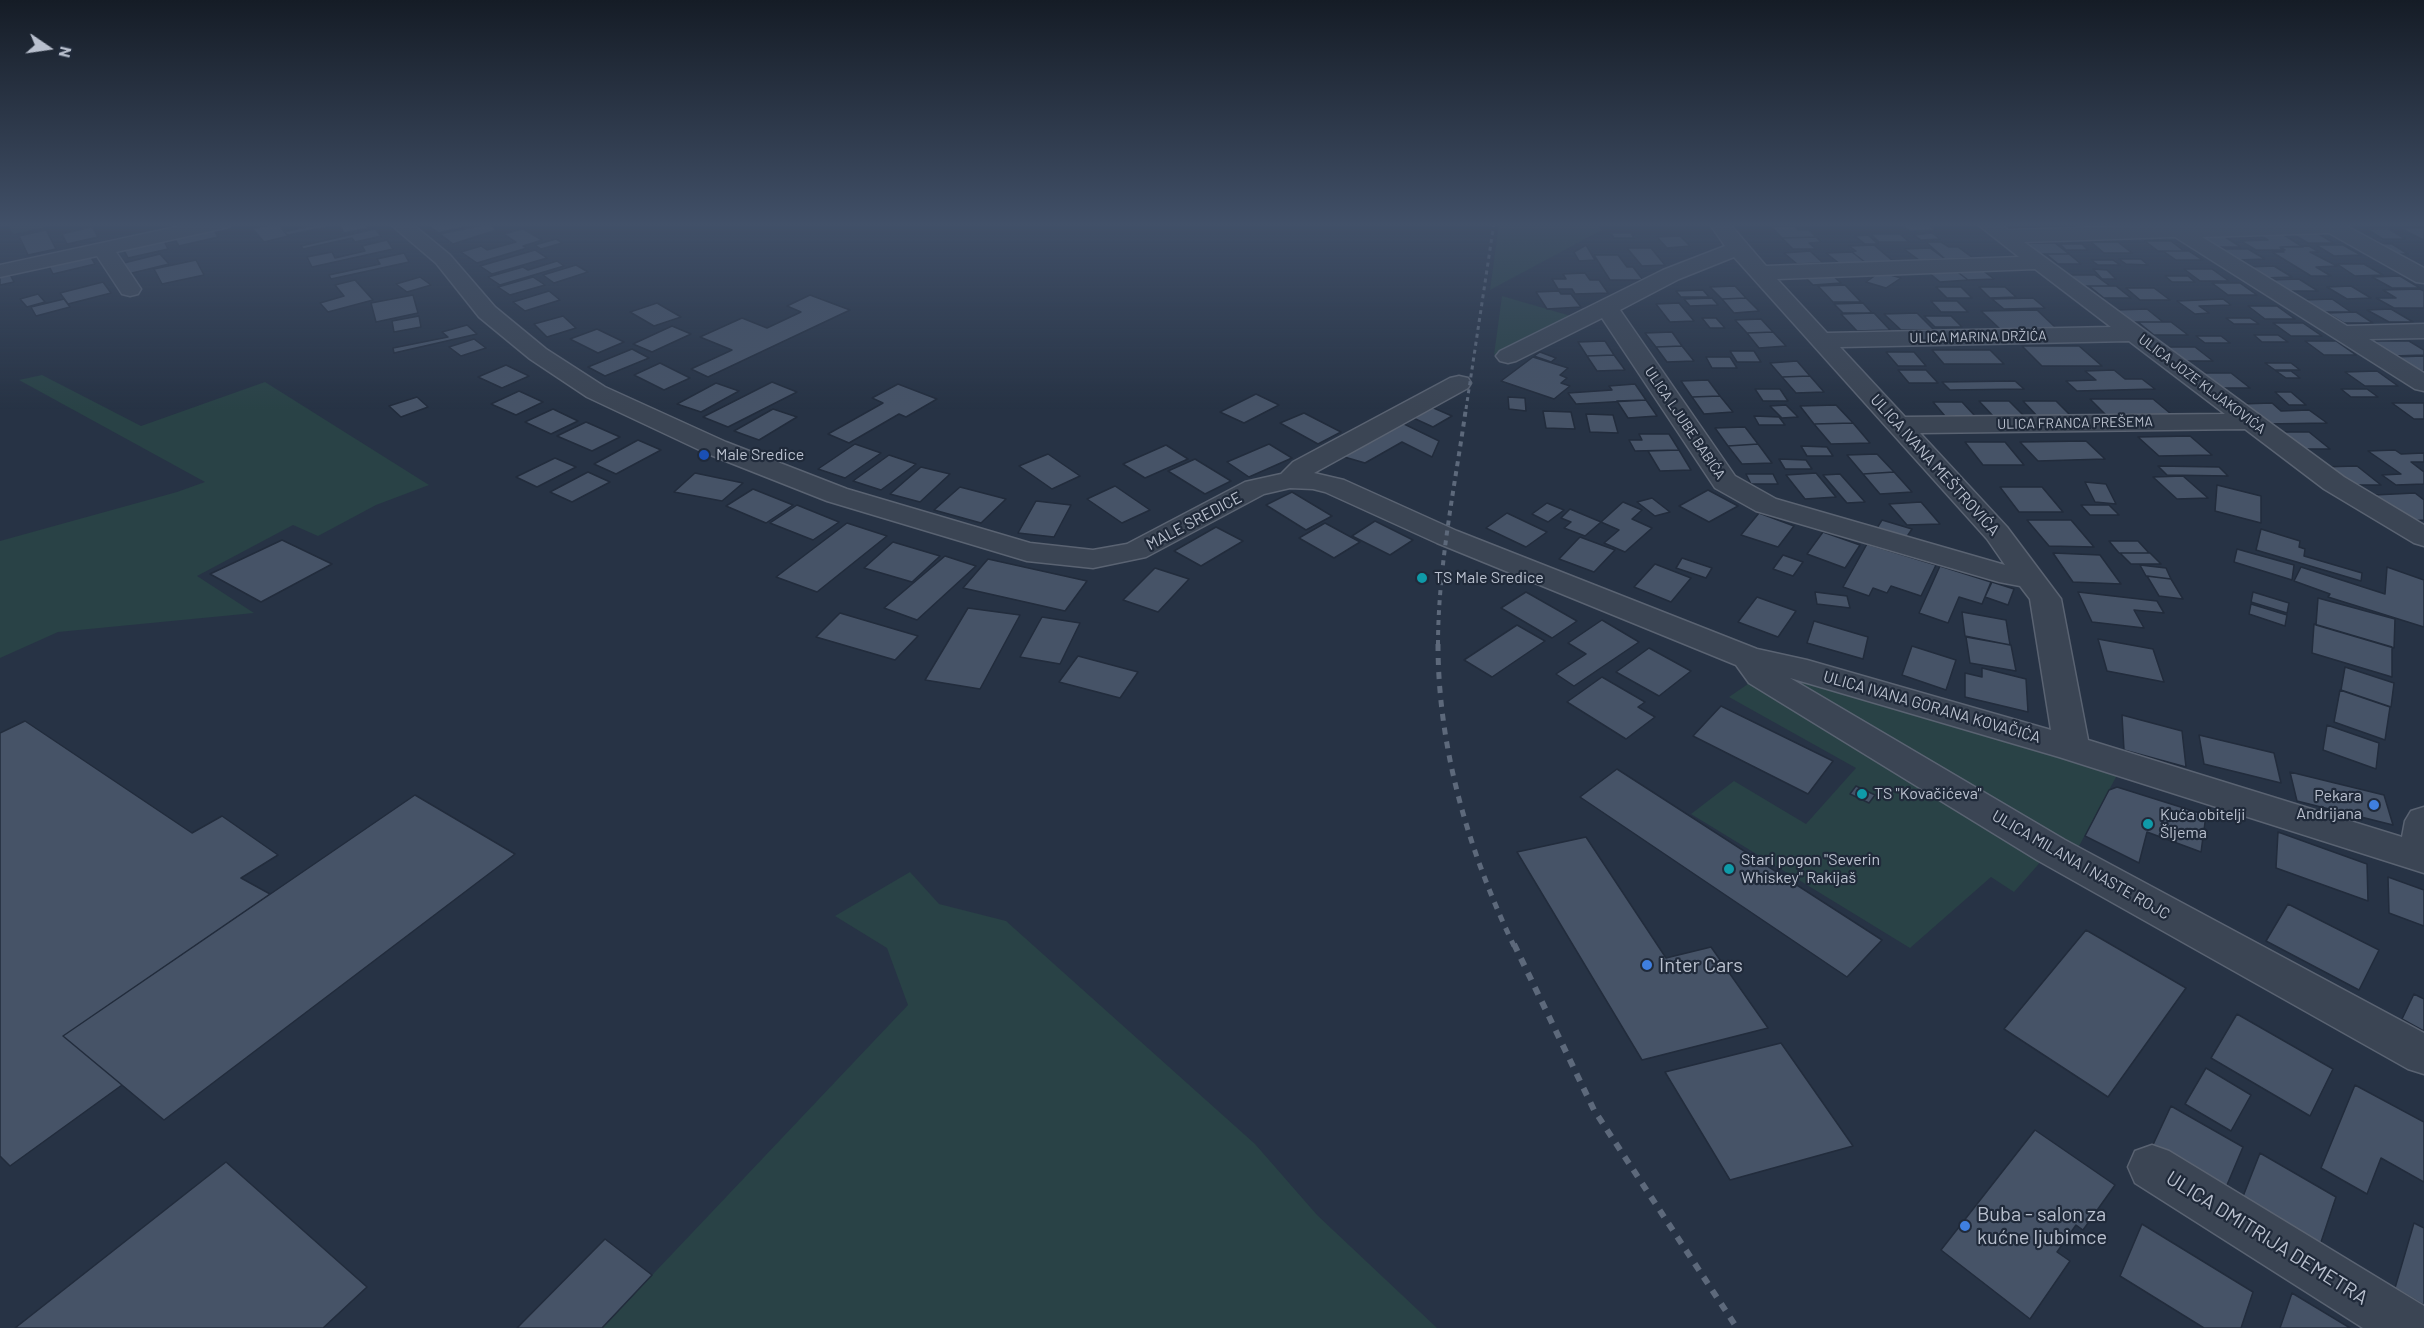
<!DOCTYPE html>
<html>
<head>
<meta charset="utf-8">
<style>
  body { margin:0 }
  #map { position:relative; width:2424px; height:1328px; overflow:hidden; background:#273345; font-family:Barlow,sans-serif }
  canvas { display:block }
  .north { position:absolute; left:18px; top:18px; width:60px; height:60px; -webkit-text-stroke:4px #202a3a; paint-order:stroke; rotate:103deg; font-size:16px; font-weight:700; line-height:24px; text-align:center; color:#b9c0ce }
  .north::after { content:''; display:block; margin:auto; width:21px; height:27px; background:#b9c0ce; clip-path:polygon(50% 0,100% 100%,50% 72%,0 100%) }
</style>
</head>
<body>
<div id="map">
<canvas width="2424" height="1328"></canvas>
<div class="north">N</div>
</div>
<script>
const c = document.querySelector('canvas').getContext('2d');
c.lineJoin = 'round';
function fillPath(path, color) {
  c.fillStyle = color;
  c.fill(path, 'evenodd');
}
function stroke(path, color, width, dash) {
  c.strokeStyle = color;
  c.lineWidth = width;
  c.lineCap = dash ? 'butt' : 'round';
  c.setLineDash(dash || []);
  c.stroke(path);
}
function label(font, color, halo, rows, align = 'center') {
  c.font = font + ' Barlow,sans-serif';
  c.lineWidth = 4.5;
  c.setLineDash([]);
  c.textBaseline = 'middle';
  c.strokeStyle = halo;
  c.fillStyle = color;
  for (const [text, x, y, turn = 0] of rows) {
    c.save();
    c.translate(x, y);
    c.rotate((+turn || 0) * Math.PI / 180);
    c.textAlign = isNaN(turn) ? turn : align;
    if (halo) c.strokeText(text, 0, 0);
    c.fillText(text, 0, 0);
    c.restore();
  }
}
fillPath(new Path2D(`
  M0 223H65L13 234 8 225 0 227Z
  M1499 223H1594L1602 230 1490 290Z
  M1502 296 1578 318 1494 355Z
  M42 375 141 426 265 382 429 485 376 505 318 536 293 525 197 576 254 613 58 632 0 658V541L177 492 205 482 19 380Z
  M1781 668 2123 764 2071 861 2051 850 2014 892 1991 877 1910 948 1691 814 1734 781 1806 824 1856 768 1729 697 1761 675Z
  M910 872 939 904 1006 921 1255 1144 1317 1215 1437 1328H602L908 1005 887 948 835 916Z`), '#294246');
const building = new Path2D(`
  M277 223 288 236 264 242 253 229Z
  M314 223H344L288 235 284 232 316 225Z
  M349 223H365L368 228 344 233 340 225Z
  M432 223H477L439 233 427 224Z
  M1660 223H1683L1686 227H1664Z
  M1794 223H1820L1823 226 1798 227Z
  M1899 223H1926L1935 230 1910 231Z
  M1995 223H2022L2027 227H2000Z
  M489 224 496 230 453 244 440 234Z
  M1794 226 1798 230H1809L1816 237 1782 238 1772 227Z
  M92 227 98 237 67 244 62 234Z
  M212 227 218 237 179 246 173 236Z
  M2422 228 2424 229V240L2402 229Z
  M375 229 381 236 355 242 352 238 303 249 301 246Z
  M523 229 542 240 523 246 527 248 477 263 461 252 481 246 487 250 516 242 504 234Z
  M2368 229H2389L2405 239H2383Z
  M46 230 56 249 28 255 19 236Z
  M2252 230H2276L2303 247H2280L2285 250H2256L2241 241 2268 240Z
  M1611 233H1631L1634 238H1614Z
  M1932 233 1940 239 1921 240 1914 235Z
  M2291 233H2317L2334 243H2308Z
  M1871 234H1900L1909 242H1879Z
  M1868 235 1878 244H1865L1855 236Z
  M1680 236 1690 246 1667 248 1657 237Z
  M1816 237 1821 242 1809 243 1816 249H1793L1782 238Z
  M2198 237H2225L2241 247H2214Z
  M163 239 168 249 128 258 123 248Z
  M556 239 562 243 541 249 535 245Z
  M387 240 393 249 312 267 307 257 332 252 335 258 365 251 362 246Z
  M2145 241H2171L2184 251H2158Z
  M1926 242H1941L1949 247H1958L1973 258 1945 259Z
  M2091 242H2118L2132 253H2104Z
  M2027 243H2055L2069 254H2040Z
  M2370 243 2392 244 2408 254H2386Z
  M2060 244H2082L2088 250H2066Z
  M1586 245 1595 260 1579 261 1574 252Z
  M1874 245 1894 262 1866 263 1852 252 1856 251 1849 246Z
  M2316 245H2343L2361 255 2334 256Z
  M2309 246 2319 252H2310L2337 266 2316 267 2331 276H2311L2272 252H2284L2280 247Z
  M1627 248H1651L1665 265 1642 266Z
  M1930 248 1945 259 1919 260 1904 249Z
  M2221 249H2248L2265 259 2238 260Z
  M535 250 547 258 492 274 480 266Z
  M1810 251 1823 263 1797 264 1784 253Z
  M2163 251H2189L2203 260H2176Z
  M1852 252 1866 263 1840 264 1826 253Z
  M404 253 409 262 331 279 329 275 380 264 377 259Z
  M89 254 95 264 53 274 48 264Z
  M160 254 169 264 128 274 120 264Z
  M2046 254H2069L2081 264H2058Z
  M1594 255H1618L1627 267H1633L1643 280H1610Z
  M2119 259H2141L2148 265 2126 264Z
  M196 260 204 275 162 284 154 269Z
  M2091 260H2113L2120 265H2098Z
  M557 261 564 266 500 285 488 277 523 267 528 270Z
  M2337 264H2364L2383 275 2355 276Z
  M576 265 588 272 554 283 543 275Z
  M2274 266 2292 277 2264 278 2247 267Z
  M1981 269 1994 279 1968 280 1955 270Z
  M2093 269 2107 270 2116 279H2102Z
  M2184 269H2212L2229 281H2200Z
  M1955 270 1968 280 1940 282 1927 271Z
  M8 271 14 282 0 285V273Z
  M1880 272 1901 278 1886 288 1866 282Z
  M1585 273 1590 280H1599L1608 293 1575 294 1572 289H1558L1552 279H1566L1563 274Z
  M1830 273 1841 283 1813 285 1802 274Z
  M2069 275H2095L2110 286H2083Z
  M2165 276H2188L2195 282H2172Z
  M2400 276 2420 288H2392L2372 277Z
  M420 277 431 285 407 292 396 284Z
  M533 277 545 285 510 295 498 287Z
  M2299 279 2318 291H2289L2271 280Z
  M355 280 373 300 328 312 320 303 344 296 335 285Z
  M103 282 111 293 68 304 60 293Z
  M2212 283H2240L2257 295H2228Z
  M1845 285 1861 302H1833L1818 286Z
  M1735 286 1746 298 1722 299 1710 287Z
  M2089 286H2116L2131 298H2104Z
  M2351 286 2371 298 2347 299 2327 287Z
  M1936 287H1961L1972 298H1947Z
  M1979 287H2005L2016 297 1990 298Z
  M2126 288H2154L2170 300H2140Z
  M2420 289 2424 291V308H2394L2376 298H2396L2383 290Z
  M1703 290 1709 297H1681L1676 291Z
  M549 291 560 300 525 311 513 302Z
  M1559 291 1561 294H1571L1581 307 1547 309 1536 292Z
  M38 294 45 302 27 307 20 299Z
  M413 295 418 313 376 322 371 303Z
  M810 295 850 310 708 377 691 369 732 350 700 337 742 318 767 328 801 312 787 306Z
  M1712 298 1718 305 1690 306 1684 299Z
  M1746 298 1759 311 1734 313 1722 299Z
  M2033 298 2045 308 2004 309 1992 299Z
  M64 299 70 307 36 316 31 307Z
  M2223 299 2231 305 2199 306 2209 313 2195 314 2177 301Z
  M2332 299 2351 312H2322L2303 300Z
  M1931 301H1957L1968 312H1941Z
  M657 303 681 317 654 326 630 312Z
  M1679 303 1694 321 1670 322 1656 304Z
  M1863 303 1872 313H1843L1834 304Z
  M2248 306H2277L2295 319H2265Z
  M2147 309 2163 322H2131L2116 310Z
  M2391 309 2413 322H2389L2367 310Z
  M2037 310 2056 328 2000 329 1981 311Z
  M2356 312 2373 323H2344L2327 313Z
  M1874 313 1890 330 1857 331 1841 314Z
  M1917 313 1934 330H1901L1884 314Z
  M419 316 421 327 394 332 392 321Z
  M563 316 576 328 547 337 534 324Z
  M1924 316H1951L1962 327H1935Z
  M1702 318H1716L1725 328H1710Z
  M2226 318H2250L2259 324H2234Z
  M1761 319 1773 332 1747 333 1735 320Z
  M2138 322H2171L2188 335H2154Z
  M2273 323H2303L2322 336H2291Z
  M467 325 477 334 394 353 393 348 448 337 442 332Z
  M672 326 691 334 652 352 633 344Z
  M597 329 624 342 598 353 570 339Z
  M1672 332 1682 346 1656 347 1645 333Z
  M1773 332 1786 346 1759 348 1747 333Z
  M2254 335H2278L2288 342H2262Z
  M2196 336H2221L2230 343H2205Z
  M474 339 486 348 461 356 449 347Z
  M1605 341 1614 355 1587 356 1578 342Z
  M2305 341H2336L2356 355H2324Z
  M2370 341H2409L2424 350V355L2393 356Z
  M1682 346 1694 361 1667 362 1656 347Z
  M2022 346H2079L2102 366H2042Z
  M2164 347H2195L2213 361H2181Z
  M632 349 649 358 605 376 588 367Z
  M1932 350H1990L2004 364H1944Z
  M1730 351H1754L1761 362H1737Z
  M1540 352 1556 358 1551 362 1534 356Z
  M1886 352H1914L1926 366H1898Z
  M1614 355 1625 370 1597 371 1587 356Z
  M2424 356V371L2416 372 2393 357Z
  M1533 357 1568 368 1560 375 1567 378 1561 383 1570 386 1554 399 1501 381Z
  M1706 357H1730L1737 368H1712Z
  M1797 361 1810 376 1782 377 1770 363Z
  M660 363 690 378 664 390 634 375Z
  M2265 363H2291L2300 370H2275Z
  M506 365 529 376 502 388 478 377Z
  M1898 370H1926L1938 383H1909Z
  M2114 370 2125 379H2142L2155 389 2077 391 2066 381 2096 380 2085 371Z
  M2276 371H2291L2300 378H2286Z
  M2377 371 2398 386H2365L2345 372Z
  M2199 373H2231L2250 388H2217Z
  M1810 376 1824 392 1796 393 1782 377Z
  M1708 380 1720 396 1692 397 1681 381Z
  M2015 381 2024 389 1950 390 1942 382Z
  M772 382 797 392 728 427 703 417Z
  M716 383 739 391 701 412 677 404Z
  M898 384 937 399 906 417 899 414 849 443 828 434 883 403 872 398Z
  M1635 384 1646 400 1576 404 1568 393 1612 390 1609 386Z
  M1755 389H1780L1788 401H1763Z
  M2341 389H2367L2378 397H2351Z
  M519 391 543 402 516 415 491 404Z
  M2275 392H2291L2306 405H2289Z
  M1256 394 1279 405 1244 423 1220 412Z
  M1720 396 1733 412 1704 414 1692 397Z
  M417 397 428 407 401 417 389 406Z
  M1508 397 1525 398 1526 411 1509 409Z
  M2090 399H2153L2171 414 2106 415Z
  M1646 400 1657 416 1628 418 1617 401Z
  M1979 401H2009L2024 416 1994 417Z
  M2023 401H2056L2072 417H2038Z
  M1933 402H1962L1975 416H1945Z
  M2272 403 2281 411 2309 410 2327 423 2266 424 2240 404Z
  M2392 403H2424V419H2414Z
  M1786 405 1798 417 1782 418 1770 406Z
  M1836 405 1853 423 1814 424 1800 406Z
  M1429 406 1452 416 1433 427 1409 416Z
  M553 409 578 421 551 434 525 422Z
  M773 409 797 417 759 440 734 431Z
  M1543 411 1571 412 1575 429 1546 428Z
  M1304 413 1341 432 1318 444 1280 423Z
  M1586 414 1613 415 1618 433 1590 432Z
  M1754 416 1779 417 1785 425H1759Z
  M586 422 620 437 592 451 557 436Z
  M1402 423 1439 441 1432 457 1402 442 1365 463 1341 456Z
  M1853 423 1870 443 1831 444 1814 424Z
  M1745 427 1758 444 1728 446 1715 428Z
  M2274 432H2309L2330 449H2295Z
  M1639 434H1669L1679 450 1635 451 1629 440H1642Z
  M2190 436 2212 455 2159 456 2138 437Z
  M638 440 661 450 616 474 594 464Z
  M2086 441 2105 459 2038 461 2020 442Z
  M1965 442H2005L2024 465H1983Z
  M855 444 881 453 845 478 818 469Z
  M1269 444 1292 458 1249 477 1227 462Z
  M1758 444 1772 463 1742 464 1728 446Z
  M1166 445 1188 459 1145 478 1123 464Z
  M1801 446 1827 447 1833 456H1807Z
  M1679 450 1691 470 1660 471 1648 451Z
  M2395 450 2401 454 2424 453V462H2411L2424 472V484L2396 485 2382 475 2401 474 2368 451Z
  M1048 454 1080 476 1052 489 1019 466Z
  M1877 454 1894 472 1863 474 1847 455Z
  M889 455 916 464 881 490 853 481Z
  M555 458 576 467 537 487 516 477Z
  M1195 459 1231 481 1205 494 1168 471Z
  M1779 459 1806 460 1812 469H1785Z
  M2158 466 2219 467 2228 476 2167 475Z
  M2357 466 2381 485H2344L2321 467Z
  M921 467 950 474 920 502 890 494Z
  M588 472 610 482 572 502 550 492Z
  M1894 472 1912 492 1880 494 1863 474Z
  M695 473 743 483 722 501 674 492Z
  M1816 473 1836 497 1805 499 1786 475Z
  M1746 474H1773L1778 484H1751Z
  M1840 474 1865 502 1847 503 1823 475Z
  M2183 476 2208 498 2177 499 2153 477Z
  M2085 482 2106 484 2116 504 2095 502Z
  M2217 485 2261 496V523L2215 511Z
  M1115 486 1150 510 1122 523 1087 499Z
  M960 487 1006 499 981 523 934 510Z
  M2000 487H2042L2063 512H2019Z
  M753 489 793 505 766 523 726 506Z
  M1708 490 1738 506 1709 522 1679 506Z
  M1292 492 1332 516 1306 530 1266 505Z
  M2415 493 2424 500V520L2410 521 2374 495Z
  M1652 498 1670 512 1655 516 1637 502Z
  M1036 501 1071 505 1054 537 1018 533Z
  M1623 502 1642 510 1632 519 1652 528 1625 552 1604 543 1619 530 1601 522Z
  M1921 502 1940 524 1907 525 1889 504Z
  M1547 503 1564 510 1548 522 1532 514Z
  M797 505 839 522 813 540 770 523Z
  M2081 505H2109L2119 515H2090Z
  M1570 509 1601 522 1585 536 1564 528 1571 522 1561 518Z
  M1507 513 1547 532 1526 547 1486 528Z
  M1759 513 1794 526 1778 547 1741 535Z
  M1882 520 1912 529 1906 538 1877 528Z
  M2027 520H2071L2094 547 2049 546Z
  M1375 521 1413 540 1390 555 1352 536Z
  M847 523 887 536 817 592 776 577Z
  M1325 523 1360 542 1334 558 1299 538Z
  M1216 527 1243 541 1201 566 1174 551Z
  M2261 529 2300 541 2299 547 2305 549 2304 556 2362 573 2361 581 2256 550Z
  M1823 532 1860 545 1845 568 1807 554Z
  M1580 537 1615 550 1594 572 1559 559Z
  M282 540 332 564 261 602 210 574Z
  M2109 541H2138L2149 553H2119Z
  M893 542 940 556 912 582 864 568Z
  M1867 544 1936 565 1921 596 1891 586 1887 593 1873 588 1869 596 1843 587Z
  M2237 549 2294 565 2292 580 2234 562Z
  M2053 553 2100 555 2121 584 2073 582Z
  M2120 553H2150L2161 564H2131Z
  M1783 555 1803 562 1793 576 1773 569Z
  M945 556 976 566 917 620 884 608Z
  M1682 558 1712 568 1706 578 1676 568Z
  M988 559 1087 581 1065 611 963 588Z
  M1655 564 1691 578 1671 602 1634 587Z
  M2140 565 2166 568 2171 579 2146 576Z
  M1940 566 1991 582 1982 604 1959 597 1948 623 1919 613Z
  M2301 567 2385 594 2387 567 2424 580V627L2328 597 2330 594 2294 581Z
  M1155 568 1189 579 1158 612 1123 600Z
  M1417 573 1429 575 1428 582 1416 581Z
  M2147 576 2171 579 2183 599 2159 596Z
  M1992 582 2014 589 2008 605 1985 597Z
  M1526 592 1577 621 1552 638 1501 608Z
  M1815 592 1847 596 1850 608 1817 604Z
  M2078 592 2157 601 2164 613 2134 610 2144 628 2092 622Z
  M2253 592 2289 603 2287 613 2251 602Z
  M1757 597 1796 611 1778 637 1738 622Z
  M2318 598 2395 619 2394 648 2316 625Z
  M2251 604 2287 615 2285 626 2249 614Z
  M968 608 1020 615 980 689 925 680Z
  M1962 612 2006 620 2010 645 1965 636Z
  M840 613 918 636 895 660 816 637Z
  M1042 617 1080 623 1060 664 1020 657Z
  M1602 620 1639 642 1574 686 1556 674 1586 654 1568 643Z
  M1814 621 1868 637 1863 659 1807 643Z
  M2314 624 2392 647V677L2312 653Z
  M1517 625 1545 641 1492 677 1464 660Z
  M1966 637 2011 645 2016 671 1970 663Z
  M2098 639 2153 649 2164 682 2107 671Z
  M1912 646 1956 660 1946 690 1902 675Z
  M1649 648 1691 671 1659 696 1616 672Z
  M1078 656 1138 672 1120 698 1059 682Z
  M2345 667 2394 683 2391 707 2341 690Z
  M1982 668 2026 679 2028 712 1965 697V673L1982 677Z
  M1602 677 1645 702 1638 707 1655 717 1626 739 1567 702Z
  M2340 690 2390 707 2385 740 2334 722Z
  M1721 706 1833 761 1808 794 1693 736Z
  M2122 715 2182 731 2186 767 2124 750Z
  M25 721 192 833 222 816 278 855 241 878 270 894 63 1036 122 1085 10 1166 0 1156V733Z
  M2327 725 2379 743 2376 769 2323 750Z
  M2199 735 2274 753 2281 783 2204 764Z
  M1617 769 1882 940 1847 977 1580 797Z
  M2290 772 2384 795 2393 825 2297 801Z
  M1856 786 1875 795 1869 803 1850 794Z
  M2117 787 2206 815 2201 852 2147 832 2139 863 2085 836 2109 790Z
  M415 795 515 854 164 1120 63 1036Z
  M2278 832 2367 864 2368 901 2276 868Z
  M1586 837 1666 958 1711 947 1768 1028 1642 1060 1517 852Z
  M2388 877 2424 890V926L2389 913Z
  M2288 904 2379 950 2359 990 2266 941Z
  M2086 930 2186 988 2108 1097 2004 1029Z
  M2414 994 2424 999V1031L2402 1019Z
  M2237 1014 2333 1069 2310 1116 2211 1058Z
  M1781 1043 1853 1146 1730 1180 1665 1072Z
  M2206 1068 2251 1095 2231 1131 2185 1104Z
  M2355 1085 2424 1122V1182L2381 1158 2367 1194 2321 1168Z
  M2171 1106 2243 1147 2224 1192 2151 1149Z
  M2035 1130 2115 1185 2083 1230 2076 1225 2057 1252 2070 1261 2030 1319 1941 1250Z
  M2260 1153 2336 1197 2320 1245 2242 1199Z
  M226 1162 367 1287 323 1328H15Z
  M2414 1223 2424 1228V1305L2395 1288Z
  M2142 1224 2253 1292 2241 1328H2204L2120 1276Z
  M605 1239 652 1275 602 1328H517Z
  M2292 1293 2350 1328H2280Z`);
fillPath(building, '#465367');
stroke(building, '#222c3c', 1.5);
const minor = new Path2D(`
  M194 223H232L229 227 116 252 141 289 138 294 130 296 122 294 97 256 0 277V265Z
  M389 223H411L450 255 495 307 546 349 605 387 726 442 847 489 1030 543 1093 550 1127 544 1245 482 1281 474 1293 462 1450 378 1459 376 1468 378 1471 383 1468 388 1314 473 1344 480 1457 531 1757 649 1807 660 2051 730 2030 599 2020 586 1999 582 1756 511 1715 488 1602 318 1516 361 1508 363 1500 361 1496 356 1500 351 1663 270 1725 246 1709 223H1729L1766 266 2019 257 1976 223H1999L2008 230 2168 225 2175 223 2184 225 2341 223 2424 268V283L2416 282 2329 233 2202 237 2347 326 2424 324V338L2369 339 2424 373V391L2415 389 2175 237 2024 242 2344 477 2424 525V546L2414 543 2324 489 2245 429 1920 433 2007 527 2061 599 2088 740 2402 837 2405 821 2411 811 2424 807V873L2059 757 1790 678 2065 840 2424 1033V1074L2408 1069 2037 860 1749 683 1736 665 1437 543 1325 492 1313 489 1290 488 1264 494 1146 557 1093 568 1027 561 827 501 708 454 587 397 530 359 479 317 436 263ZM1734 257 1987 539 2005 565 1776 499 1735 476 1620 310 1679 279ZM2035 269 2111 327 1827 333 1777 279ZM2129 341 2225 414 1905 417 1840 347Z
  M2152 1145 2169 1151 2424 1306V1328H2363L2135 1183 2128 1167 2135 1151Z`);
stroke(minor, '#5a6372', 3);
fillPath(minor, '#3b4554');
stroke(new Path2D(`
  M1466 409 1494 223`), '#5d697b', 3, [4, 4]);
stroke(new Path2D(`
  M1438 645C1438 566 1455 486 1466 408`), '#5d697b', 4, [5, 5]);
stroke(new Path2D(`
  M1438 644C1438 749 1469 852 1514 946`), '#5d697b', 5, [7, 7]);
stroke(new Path2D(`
  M1514 944 1594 1110 1737 1328`), '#5d697b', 6, [8, 8]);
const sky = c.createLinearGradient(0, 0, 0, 409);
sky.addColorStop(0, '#151c26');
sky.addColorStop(0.55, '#415068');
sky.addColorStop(1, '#41506800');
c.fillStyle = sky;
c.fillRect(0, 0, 2424, 409);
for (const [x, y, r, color] of [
  [704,455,6,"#1a4fb4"],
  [1422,578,6,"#0f9aa8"],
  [1862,794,6,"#0f9aa8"],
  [2374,805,6,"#3f7fe0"],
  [2148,824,6,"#0f9aa8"],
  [1729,869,6,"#0f9aa8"],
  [1647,965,6,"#3f7fe0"],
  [1965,1226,6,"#3f7fe0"]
]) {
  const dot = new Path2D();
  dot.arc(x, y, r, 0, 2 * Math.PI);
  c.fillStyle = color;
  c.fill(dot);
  stroke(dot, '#202a3a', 2);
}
label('14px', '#b9c0ce', '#202a3a', [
  ["ULICA MARINA DRŽIĆA",1978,337,-1],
  ["ULICA JOZE KLJAKOVIĆA",2202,384,37],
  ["ULICA LJUBE BABIĆA",1685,423,56],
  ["ULICA FRANCA PREŠEMA",2075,423,-1]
]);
label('16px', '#b9c0ce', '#202a3a', [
  ["Male Sredice",716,455],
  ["TS Male Sredice",1434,578],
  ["TS \"Kovačićeva\"",1874,794],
  ["Pekara",2362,796,"right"],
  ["Andrijana",2362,814,"right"],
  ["Kuća obitelji",2160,815],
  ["Šljema",2160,833],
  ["Stari pogon \"Severin",1741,860],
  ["Whiskey\" Rakijaš",1741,878]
], 'left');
label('16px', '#b9c0ce', '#202a3a', [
  ["ULICA IVANA MEŠTROVIĆA",1935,465,48],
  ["MALE SREDICE",1194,521,-28],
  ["ULICA IVANA GORANA KOVAČIĆA",1932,707,16],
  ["ULICA MILANA I NASTE ROJC",2081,865,30]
]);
label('20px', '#b9c0ce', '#202a3a', [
  ["Inter Cars",1659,965],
  ["Buba - salon za",1977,1214],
  ["kućne ljubimce",1977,1237]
], 'left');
label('20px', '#b9c0ce', '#202a3a', [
  ["ULICA DMITRIJA DEMETRA",2267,1238,32]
]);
</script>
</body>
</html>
